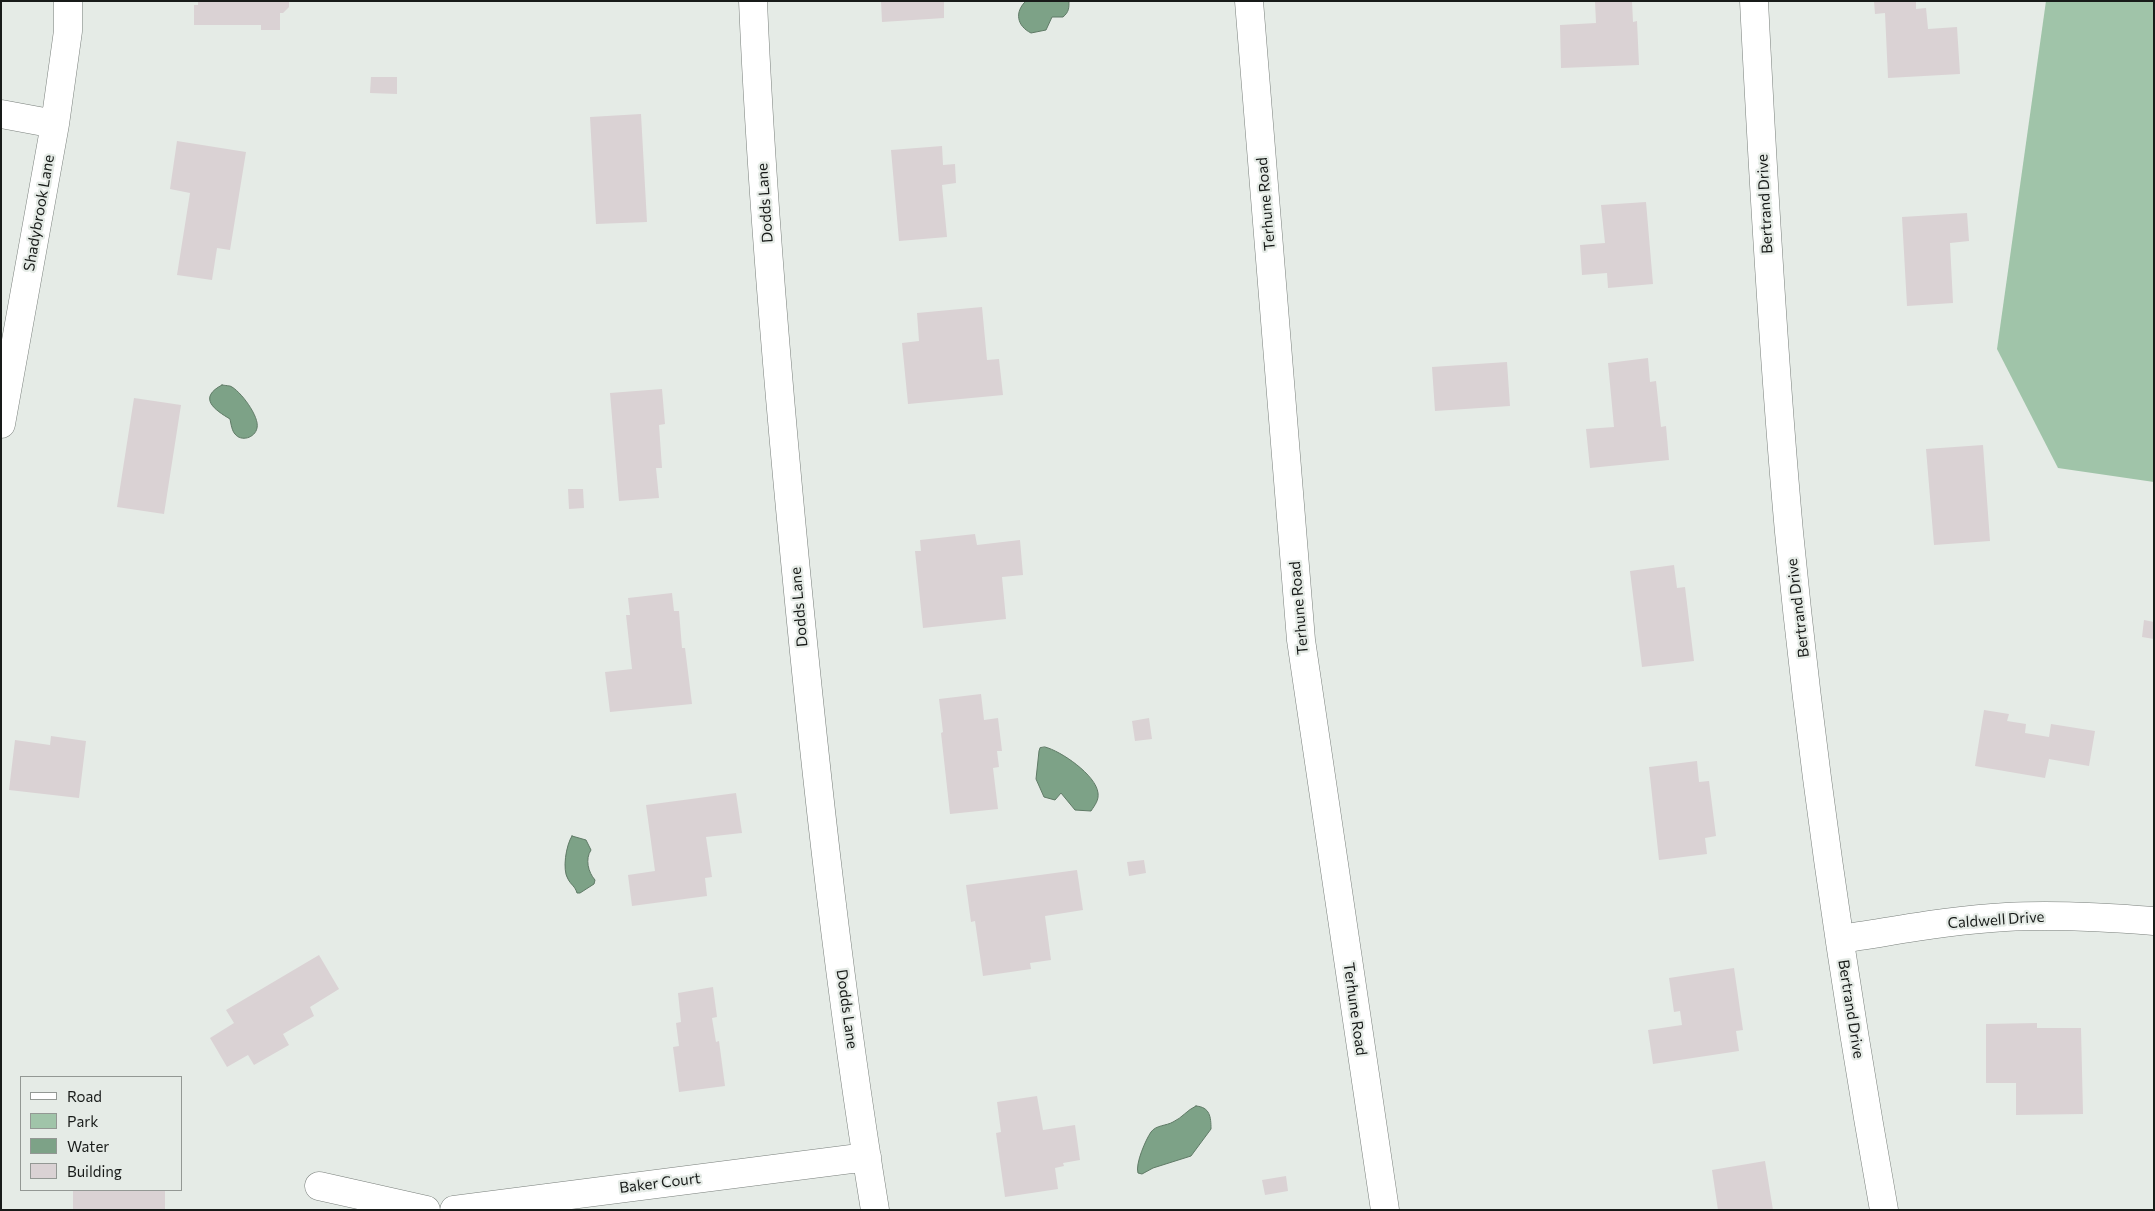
<!DOCTYPE html>
<html>
<head>
<meta charset="utf-8">
<style>
  body { margin:0 }
  #map { position:relative; width:2155px; height:1211px; overflow:hidden; background:#e5ebe6; font-family:Commissioner,sans-serif }
  canvas { display:block }
  .frame { position:absolute; inset:0; border:2px solid #181b19; pointer-events:none }
  .legend { position:absolute; left:20px; top:1076px; width:162px; height:115px; box-sizing:border-box; background:#e5ebe6; border:1px solid #939894; margin:0; padding:6px 9px; list-style:none; font-size:15px; color:#181b19 }
  .legend li { display:flex; align-items:center; gap:10px; height:25px }
  .legend b { width:25px; border:1px solid #939894 }
</style>
</head>
<body>
<div id="map">
<canvas width="2155" height="1211"></canvas>
<div class="frame"></div>
<ul class="legend">
<li><b style="height:6px;background:#fff"></b>Road</li>
<li><b style="height:14px;background:#a0c4a9"></b>Park</li>
<li><b style="height:14px;background:#7da287"></b>Water</li>
<li><b style="height:14px;background:#dad2d4"></b>Building</li>
</ul>
</div>
<script>
const c = document.querySelector('canvas').getContext('2d');
c.lineJoin = 'round';
function fillPath(path, color) {
  c.fillStyle = color;
  c.fill(path, 'evenodd');
}
function stroke(path, color, width, dash) {
  c.strokeStyle = color;
  c.lineWidth = width;
  c.lineCap = dash ? 'butt' : 'round';
  c.setLineDash(dash || []);
  c.stroke(path);
}
function label(font, color, halo, rows, align = 'center') {
  c.font = font + ' Commissioner,sans-serif';
  c.lineWidth = 4.5;
  c.setLineDash([]);
  c.textBaseline = 'middle';
  c.strokeStyle = halo;
  c.fillStyle = color;
  for (const [text, x, y, turn = 0] of rows) {
    c.save();
    c.translate(x, y);
    c.rotate((+turn || 0) * Math.PI / 180);
    c.textAlign = isNaN(turn) ? turn : align;
    if (halo) c.strokeText(text, 0, 0);
    c.fillText(text, 0, 0);
    c.restore();
  }
}
fillPath(new Path2D(`
  M2046 1H2154V482L2058 468 1997 349Z`), '#a0c4a9');
const water = new Path2D(`
  M1026 1H1069C1069 8 1069 12 1063 17H1052L1046 30 1031 33C1017 26 1014 12 1026 1Z
  M222 385C222 385 230 386 230 386 240 390 260 417 257 428 255 438 241 442 235 434 232 431 231 424 230 419 215 410 197 398 222 385Z
  M1045 747C1061 751 1096 775 1098 793 1099 800 1095 805 1091 811L1075 810 1061 793 1055 800 1044 797 1036 779 1039 751 1040 748Z
  M572 836 586 840 591 850C585 859 588 872 595 880L594 884 580 893H577C575 886 571 885 568 879 562 870 566 845 572 836Z
  M1196 1106C1210 1107 1211 1117 1211 1129L1191 1156 1153 1168 1142 1174 1138 1173C1135 1164 1146 1139 1151 1132 1156 1125 1166 1126 1173 1122 1182 1118 1187 1110 1196 1106Z`);
fillPath(water, '#7da287');
stroke(water, '#5f7a66', 1);
fillPath(new Path2D(`
  M198 1H289V7L283 13H280V30H261V25H194V5H198Z
  M881 1H944V18L882 22Z
  M1595 1H1632L1633 22 1637 21 1639 65 1561 68 1560 25 1596 23Z
  M1874 1H1916V9L1926 8 1928 29 1957 27 1960 74 1888 78 1885 13 1875 14Z
  M371 77H397V94L370 93Z
  M641 114 647 222 596 224 590 117Z
  M177 141 246 152 230 250 217 248 212 280 177 275 190 193 170 189Z
  M942 146 943 165 955 164 956 183 942 185 947 237 899 241 891 150Z
  M1646 202 1653 284 1608 288 1607 273 1582 275 1580 245 1605 243 1601 205Z
  M1967 213 1969 241 1950 243 1953 303 1907 306 1902 217Z
  M982 307 987 360 999 359 1003 395 908 404 902 343 919 341 917 313Z
  M1648 358 1650 382 1656 381 1661 427 1666 426 1669 460 1590 468 1586 429 1614 427 1608 363Z
  M1507 362 1510 406 1435 411 1432 367Z
  M662 389 665 424 659 425 662 468H656L659 498 619 501 610 393Z
  M134 398 181 405 164 514 117 507Z
  M1983 445 1990 541 1934 545 1926 449Z
  M568 489H583L584 508 569 509Z
  M975 534 977 545 1020 540 1023 575 1002 577 1006 619 923 628 915 551H921L920 540Z
  M1674 565 1677 588 1685 587 1694 661 1642 667 1630 571Z
  M672 593 674 611H679L682 648H685L692 704 610 712 605 672 632 669 626 615H630L628 598Z
  M2144 620 2154 622V639L2142 637Z
  M981 694 984 720 998 718 1002 751H997L999 767 993 768 998 809 950 814 941 733 943 732 939 699Z
  M1984 710 2009 714 2007 721 2026 724 2025 733 2049 737 2051 724 2095 731 2089 766 2049 759 2045 778 1975 766Z
  M1149 718 1152 739 1135 741 1132 721Z
  M51 736 86 741 79 798 9 790 15 740 50 745Z
  M1697 761 1699 782 1709 781 1716 836 1705 838 1707 854 1659 860 1649 767Z
  M736 793 742 833 706 837 712 877 705 878 707 896 632 906 628 875 655 871 646 805Z
  M1144 860 1146 873 1129 876 1127 862Z
  M1077 870 1083 910 1045 916 1051 960 1030 963 1031 969 983 976 975 921 971 922 966 885Z
  M319 955 339 989 310 1007 314 1016 283 1034 289 1045 254 1065 248 1055 227 1067 210 1038 234 1023 226 1010Z
  M1734 968 1743 1030 1736 1031 1739 1051 1653 1064 1648 1030 1682 1025 1680 1011 1674 1012 1669 978Z
  M713 987 717 1017 712 1018 716 1042 719 1041 725 1086 679 1092 673 1047 679 1046 676 1023 681 1022 678 993Z
  M2037 1023V1028H2081L2083 1114 2016 1115V1083H1986V1024Z
  M1037 1096 1043 1130 1075 1125 1080 1160 1063 1163 1064 1166 1055 1168 1058 1189 1005 1197 996 1133 1001 1132 997 1102Z
  M1765 1161 1773 1210H1718L1712 1170Z
  M1286 1176 1288 1191 1265 1195 1262 1180Z
  M73 1190H165V1210H73Z`), '#dad2d4');
const minor = new Path2D(`
  M753 1C761 188 777 375 795 561 816 778 840 995 875 1210
  M1249 1 1301 640 1385 1210
  M1754 1C1763 178 1773 355 1789 532 1811 758 1844 986 1884 1210
  M1 114 55 124
  M1 424 55 124 68 31V1
  M1840 939C1895 931 1950 920 2006 917 2055 914 2104 917 2154 921
  M319 1186 426 1210
  M454 1210 867 1157`);
stroke(minor, '#797f7b', 29);
stroke(minor, '#fff', 28);
label('15px', '#181b19', '#e5ebe6', [
  ["Dodds Lane",765,203,-94],
  ["Terhune Road",1266,204,-95],
  ["Bertrand Drive",1765,204,-93],
  ["Shadybrook Lane",39,213,-80],
  ["Dodds Lane",799,607,-95],
  ["Terhune Road",1299,608,-95],
  ["Bertrand Drive",1798,608,-97],
  ["Caldwell Drive",1996,920,-4],
  ["Dodds Lane",847,1009,82],
  ["Terhune Road",1355,1009,82],
  ["Bertrand Drive",1851,1009,81],
  ["Baker Court",660,1183,-7]
]);
</script>
</body>
</html>
